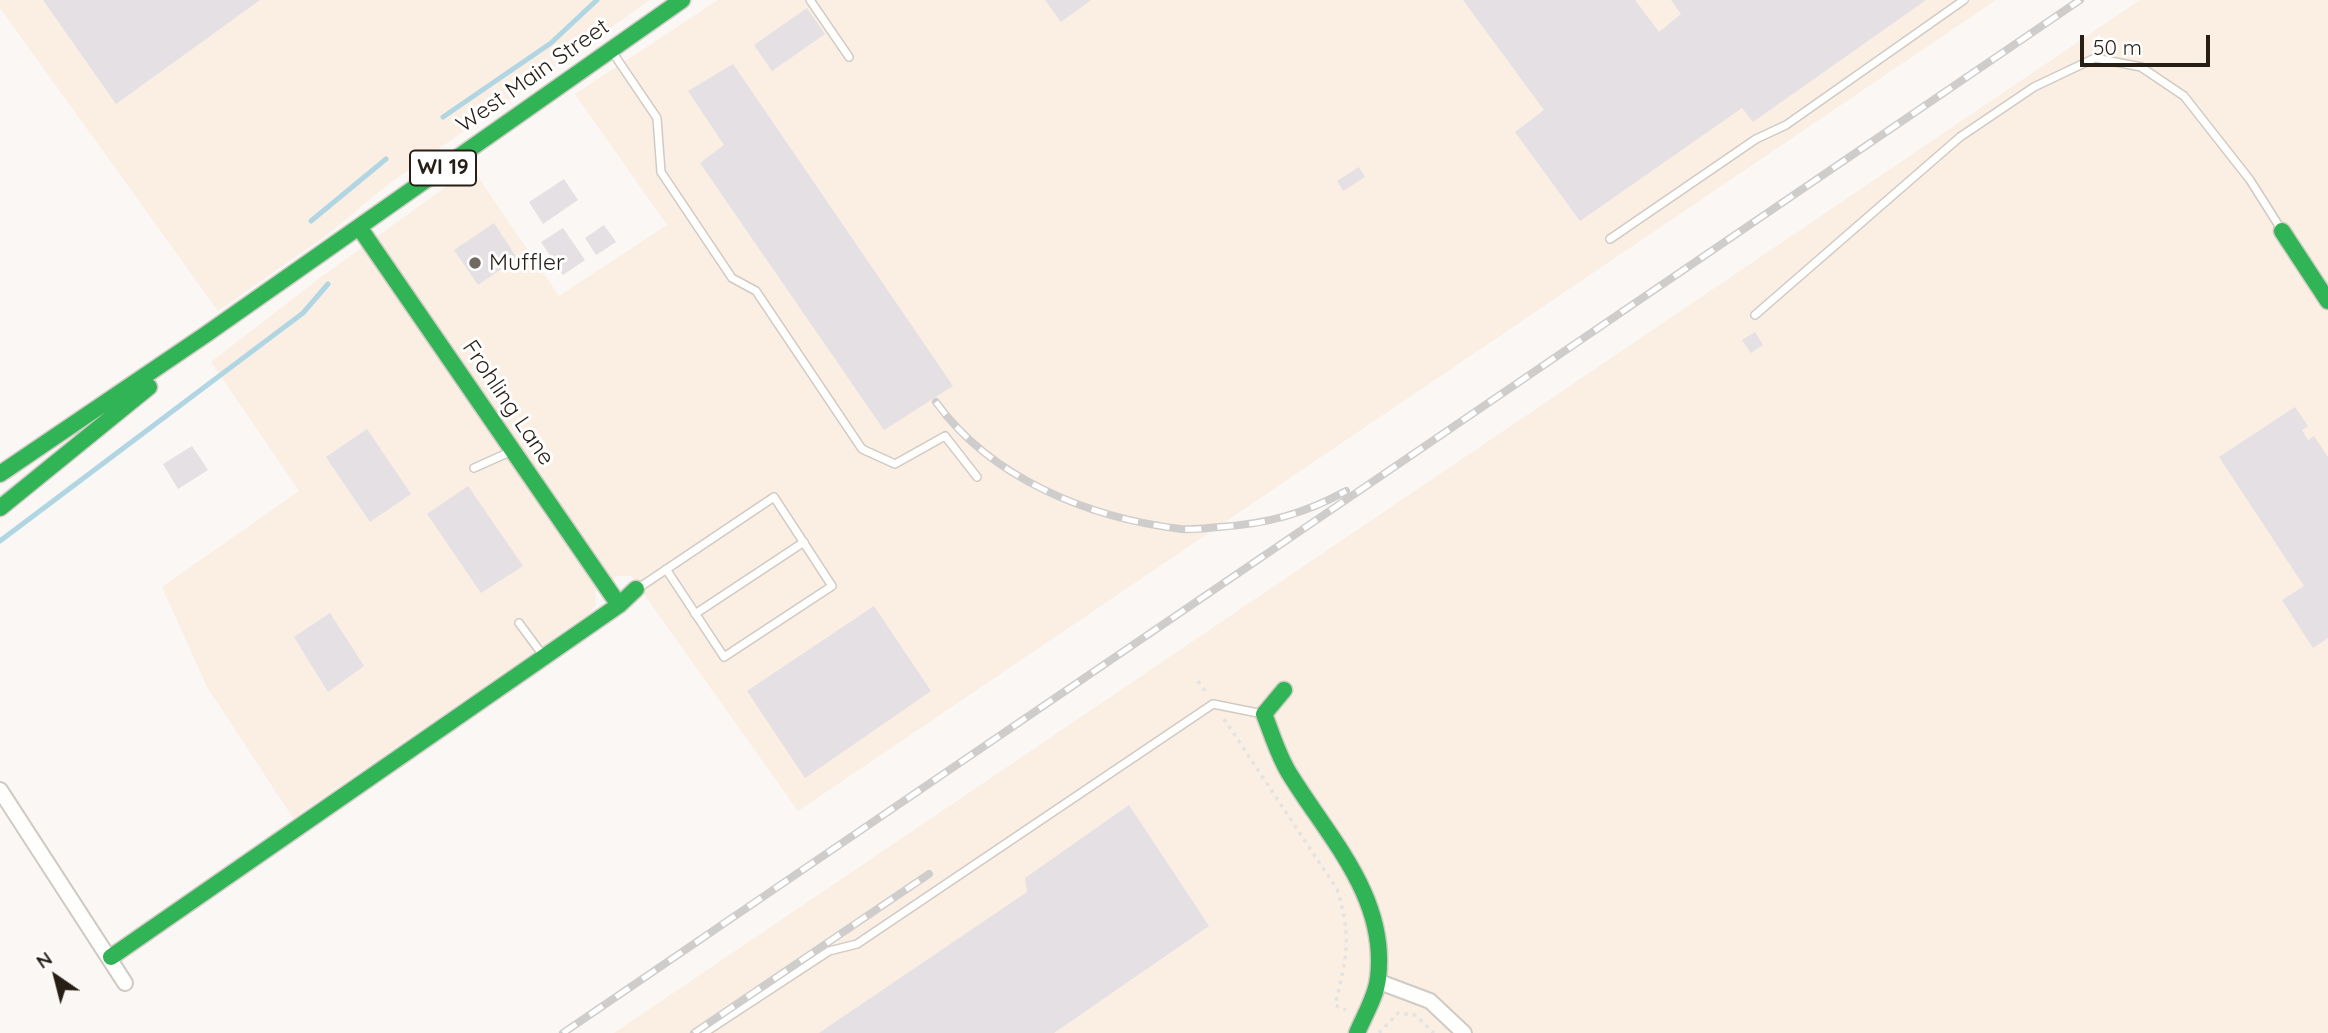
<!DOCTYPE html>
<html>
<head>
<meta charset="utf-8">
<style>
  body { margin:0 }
  #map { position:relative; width:2328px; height:1033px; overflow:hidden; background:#faf7f4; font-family:Quicksand,sans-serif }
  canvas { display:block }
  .north { position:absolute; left:21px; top:942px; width:70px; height:70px; -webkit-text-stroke:5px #fff; paint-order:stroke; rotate:325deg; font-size:19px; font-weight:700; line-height:28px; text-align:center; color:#271e15 }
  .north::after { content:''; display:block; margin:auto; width:24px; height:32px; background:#271e15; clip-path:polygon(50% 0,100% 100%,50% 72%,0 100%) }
  .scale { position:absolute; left:2080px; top:35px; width:130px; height:32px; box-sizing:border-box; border:4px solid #271e15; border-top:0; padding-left:9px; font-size:21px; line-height:24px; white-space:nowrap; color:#271e15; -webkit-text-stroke:5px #fff; paint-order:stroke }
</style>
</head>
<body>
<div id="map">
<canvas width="2328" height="1033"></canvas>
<div class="north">N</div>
<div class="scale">50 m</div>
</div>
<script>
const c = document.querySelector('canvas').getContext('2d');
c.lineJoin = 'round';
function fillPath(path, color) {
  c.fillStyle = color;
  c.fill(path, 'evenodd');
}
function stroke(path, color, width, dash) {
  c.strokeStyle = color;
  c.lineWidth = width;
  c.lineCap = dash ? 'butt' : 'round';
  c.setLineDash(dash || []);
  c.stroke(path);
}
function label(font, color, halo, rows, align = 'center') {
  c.font = font + ' Quicksand,sans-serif';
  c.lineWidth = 6;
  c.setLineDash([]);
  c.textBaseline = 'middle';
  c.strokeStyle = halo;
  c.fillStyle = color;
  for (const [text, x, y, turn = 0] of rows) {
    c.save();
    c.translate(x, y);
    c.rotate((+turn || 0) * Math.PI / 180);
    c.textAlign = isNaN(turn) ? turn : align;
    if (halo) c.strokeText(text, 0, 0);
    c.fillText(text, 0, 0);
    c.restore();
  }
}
fillPath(new Path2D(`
  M0 0H650L386 186 327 235 218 311 0 8Z
  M718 0H1996L798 811 631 576H617L595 592 596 604 590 613 293 818 207 687 162 587 299 491 211 362 321 277 472 168 559 296 667 225 575 94Z
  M2140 0H2328V1033H614Z`), '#fbefe4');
stroke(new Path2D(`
  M443 117 551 43 597 0
  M311 221 386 159
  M0 541 303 313 328 284`), '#b0d5e3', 5);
fillPath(new Path2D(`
  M43 0H260L116 104Z
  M1045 0H1091L1061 22Z
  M1463 0H1635L1659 32 1681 14 1671 0H1926L1753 122 1742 108 1580 221 1515 132 1544 110Z
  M807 8 825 34 772 71 754 45Z
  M733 64 953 386 884 430 700 163 724 145 688 91Z
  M1359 167 1365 177 1343 191 1337 181Z
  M564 179 578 200 543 224 529 202Z
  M494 223 517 258 478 285 454 250Z
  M604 225 616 242 596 255 585 238Z
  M563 228 585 260 563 275 541 242Z
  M1755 332 1763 345 1751 353 1742 340Z
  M2295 407 2308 426 2302 430 2308 440 2314 436 2328 457V638L2313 648 2282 600 2304 586 2219 457Z
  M367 429 411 494 370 522 326 457Z
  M192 446 208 470 178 489 163 464Z
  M468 486 523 566 481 593 427 514Z
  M874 606 931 691 805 778 747 691Z
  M330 613 364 666 328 692 294 637Z
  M1129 805 1209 926 1054 1033H819L1027 892 1025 878Z`), '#e4e0e4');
const lane = new Path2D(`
  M810 0 849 57
  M613 53 657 118 661 172 732 278 756 291 862 449 895 464 945 436 977 477
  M1610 239 1756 139 1786 125 1964 0
  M1755 315 1960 137 2034 87 2095 58 2141 67 2184 96 2250 180 2281 229
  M474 468 512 451
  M637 589 774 497 832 586 724 657 666 569
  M695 614 804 542
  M519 623 542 654
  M704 1033 829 951 857 944 1213 704 1263 714`);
const street = new Path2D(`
  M0 790 125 983
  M1377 981 1430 1001 1464 1033`);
const fast = new Path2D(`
  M359 227 619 605
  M2282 231 2328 301
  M0 474 205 335 682 0
  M0 508 149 387
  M1284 690 1264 714C1272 734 1278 755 1289 773 1328 837 1388 897 1378 978 1376 997 1364 1016 1357 1033
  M111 957 619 605 636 589`);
stroke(lane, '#d0cac4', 10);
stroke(street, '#d0cac4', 18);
stroke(fast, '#d0cac4', 19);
stroke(new Path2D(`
  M1198 681 1208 695
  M1224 719 1337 889C1352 937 1347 957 1335 1005L1346 1010
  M1379 1033 1398 1013 1415 1015 1434 1033`), '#e4e3e1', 3.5, [3.5, 5]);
stroke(lane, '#fefefd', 7);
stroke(street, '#fefefd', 14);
stroke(fast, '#30b455', 16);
const rail = new Path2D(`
  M936 402C991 479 1090 518 1181 529 1193 530 1207 528 1219 527 1266 524 1304 514 1346 491
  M563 1033 2080 0
  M694 1033 929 874`);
stroke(rail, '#cfcdcc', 8);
stroke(rail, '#fff', 5, [16]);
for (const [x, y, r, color] of [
  [475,263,7,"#716a63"]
]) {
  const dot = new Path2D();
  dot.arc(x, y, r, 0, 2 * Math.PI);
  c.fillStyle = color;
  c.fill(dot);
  stroke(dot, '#fff', 2.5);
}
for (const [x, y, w] of [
  [443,168,66]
]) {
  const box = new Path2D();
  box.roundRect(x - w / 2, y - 17.5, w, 35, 5);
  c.fillStyle = '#fff';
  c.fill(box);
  stroke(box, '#271e15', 2);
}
label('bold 21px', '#271e15', null, [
  ["WI 19",443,168]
]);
label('23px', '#271e15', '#fff', [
  ["West Main Street",533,76,-35],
  ["Frohling Lane",508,403,56]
]);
label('23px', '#271e15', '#fff', [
  ["Muffler",489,263]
], 'left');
</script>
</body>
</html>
